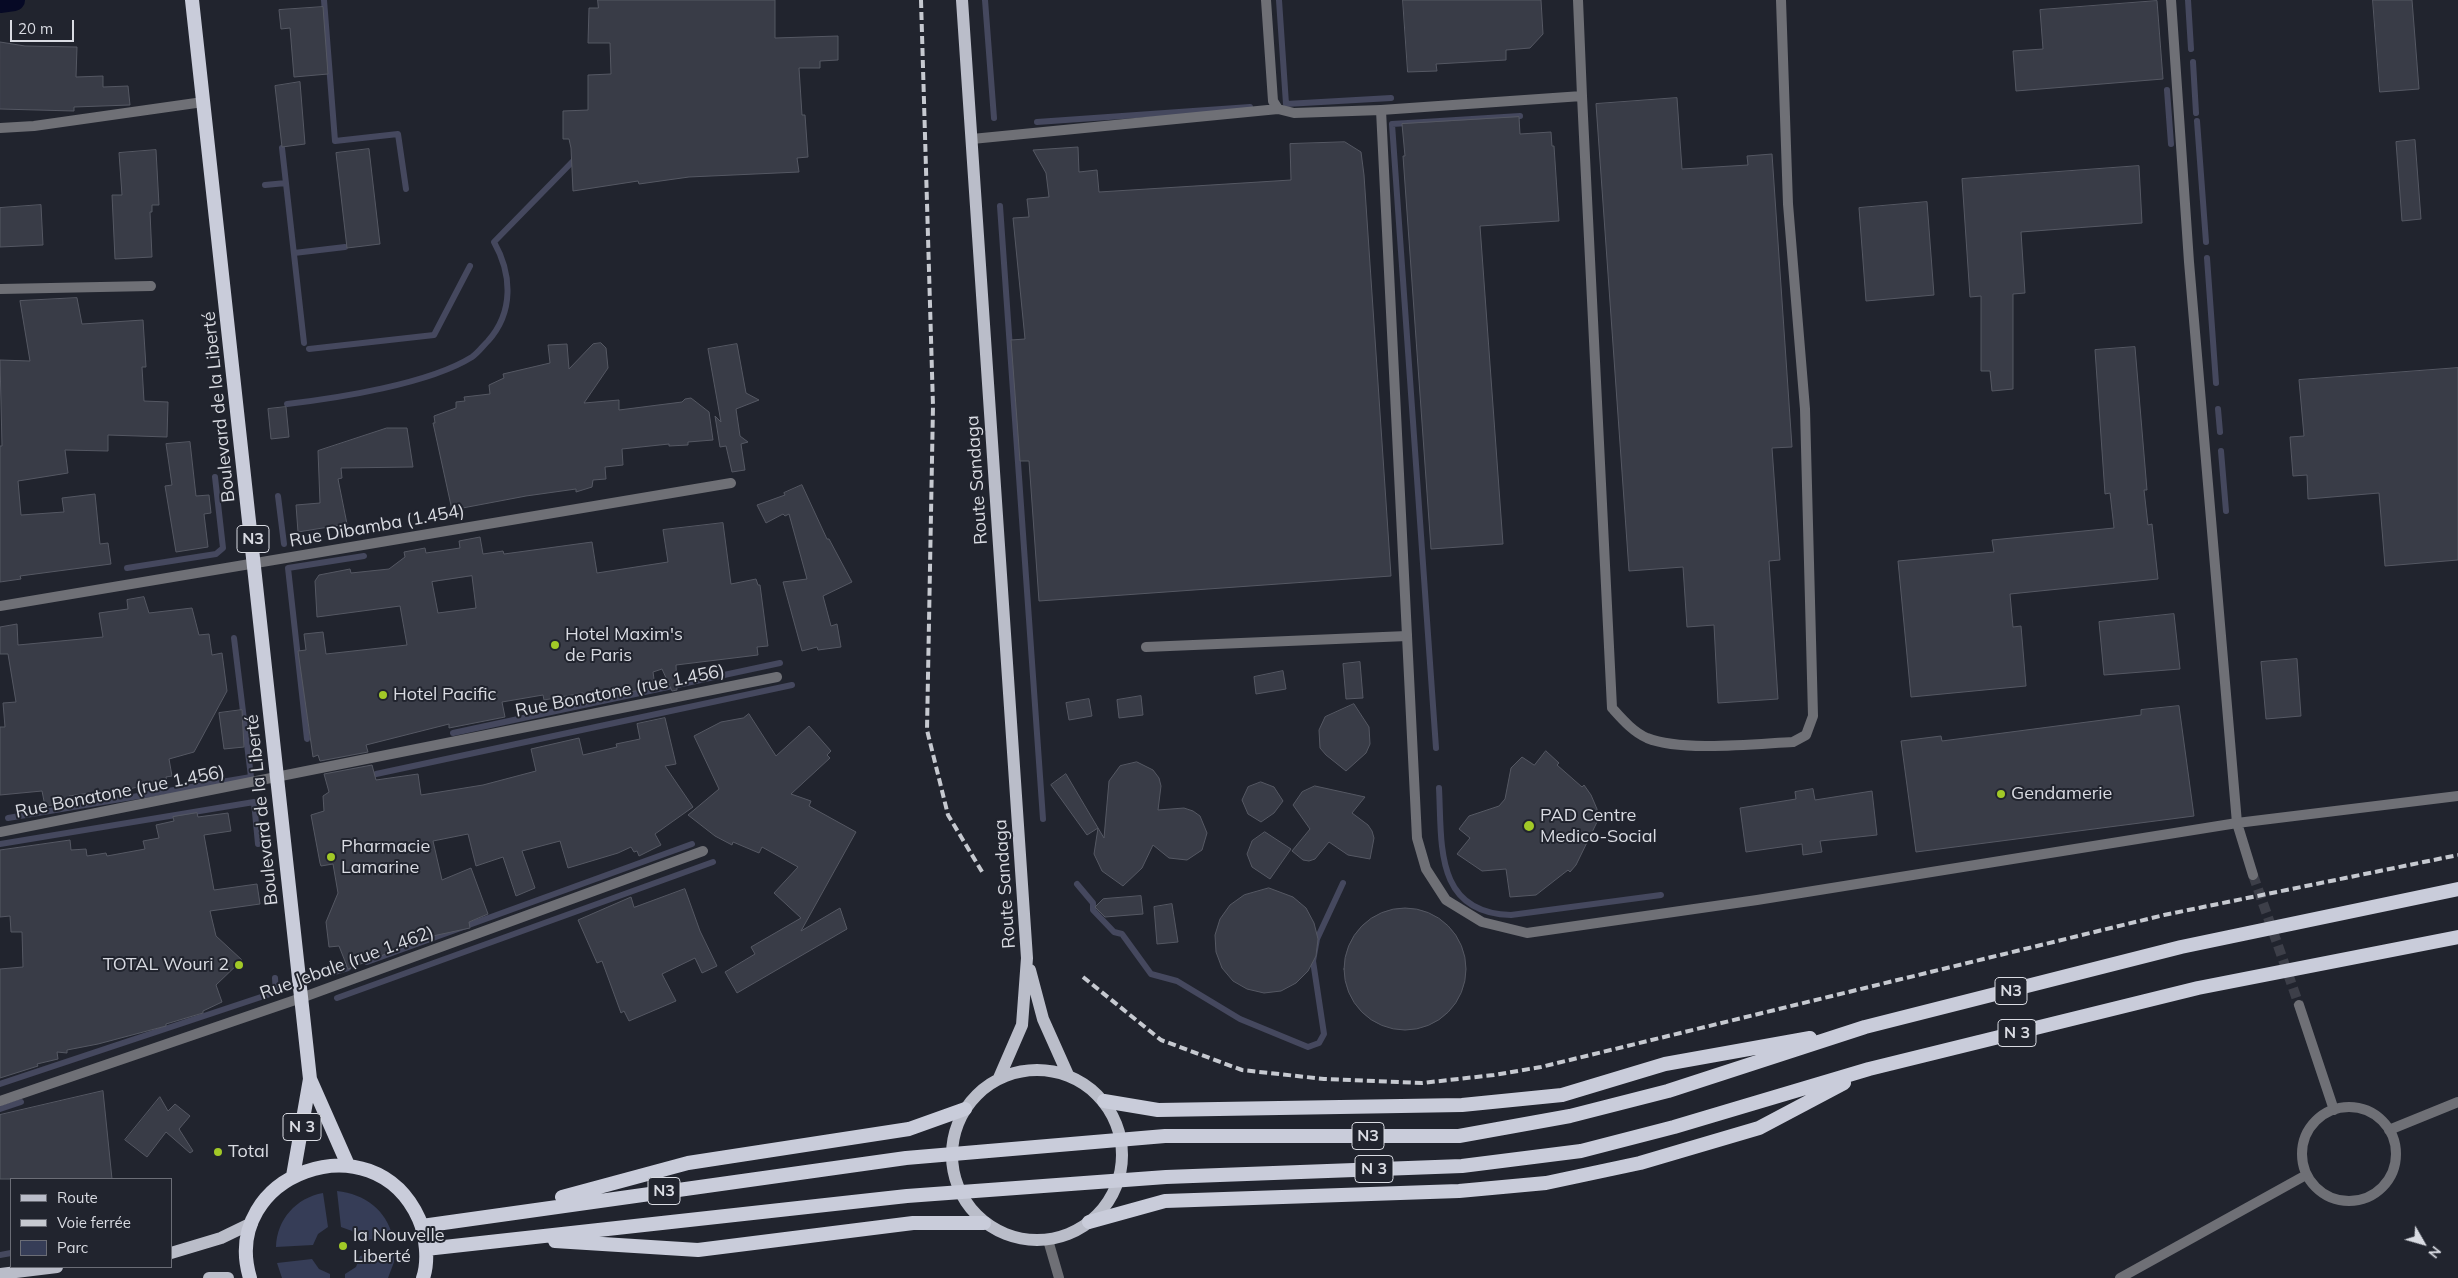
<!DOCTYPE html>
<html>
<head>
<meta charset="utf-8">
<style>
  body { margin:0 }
  #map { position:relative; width:2458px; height:1278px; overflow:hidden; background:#21242e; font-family:Mulish,sans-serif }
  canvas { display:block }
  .legend { position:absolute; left:10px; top:1178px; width:162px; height:90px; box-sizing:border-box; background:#21242e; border:1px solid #6b6d76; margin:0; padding:6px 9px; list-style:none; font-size:15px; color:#d9dbe2 }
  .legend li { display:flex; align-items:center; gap:10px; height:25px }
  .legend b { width:25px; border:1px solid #6b6d76 }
  .north { position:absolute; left:2398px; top:1218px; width:50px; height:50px; -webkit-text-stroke:4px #21242e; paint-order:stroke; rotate:128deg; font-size:14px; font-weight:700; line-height:20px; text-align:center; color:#d9dbe2 }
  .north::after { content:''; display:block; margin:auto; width:18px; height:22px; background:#d9dbe2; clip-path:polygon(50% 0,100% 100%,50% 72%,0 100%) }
  .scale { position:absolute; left:10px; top:20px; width:64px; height:22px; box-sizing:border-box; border:2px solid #d9dbe2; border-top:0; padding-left:6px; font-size:15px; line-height:18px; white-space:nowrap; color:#d9dbe2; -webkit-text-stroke:4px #21242e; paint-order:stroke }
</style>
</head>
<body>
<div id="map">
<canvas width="2458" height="1278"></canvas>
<ul class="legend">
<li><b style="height:6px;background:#babdc9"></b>Route</li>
<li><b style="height:6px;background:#c6c9d0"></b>Voie ferrée</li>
<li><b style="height:14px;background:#363d57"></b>Parc</li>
</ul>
<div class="north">N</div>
<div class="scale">20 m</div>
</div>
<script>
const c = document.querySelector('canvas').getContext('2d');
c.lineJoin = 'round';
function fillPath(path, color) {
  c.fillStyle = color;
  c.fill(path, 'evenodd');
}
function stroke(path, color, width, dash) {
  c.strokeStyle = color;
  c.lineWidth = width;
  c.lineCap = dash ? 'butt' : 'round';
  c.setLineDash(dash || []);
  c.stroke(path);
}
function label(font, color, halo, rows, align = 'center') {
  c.font = font + ' Mulish,sans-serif';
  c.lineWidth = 4;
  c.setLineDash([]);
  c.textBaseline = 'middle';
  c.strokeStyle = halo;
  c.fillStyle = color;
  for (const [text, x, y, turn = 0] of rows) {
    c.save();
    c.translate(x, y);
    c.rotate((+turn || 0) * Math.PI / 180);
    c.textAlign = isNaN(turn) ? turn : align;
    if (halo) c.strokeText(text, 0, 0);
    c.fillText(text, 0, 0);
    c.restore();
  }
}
fillPath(new Path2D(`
  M337 1191C365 1194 386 1210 393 1237L358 1241 352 1231 341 1227Z
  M323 1193 328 1227 318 1234 313 1245 276 1247C277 1219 296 1198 323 1193Z
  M394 1251V1262L388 1278H345V1274L356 1267 360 1256Z
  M312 1259 319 1269 330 1274V1278H282L277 1263Z`), '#363d57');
stroke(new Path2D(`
  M324 0 335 141 398 134 406 189
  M985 0 994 118
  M1279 0 1286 104 1391 98
  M2188 0 2191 49
  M2193 62 2196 113
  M2167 90 2171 144
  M2197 121 2206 242
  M1037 122 1250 107
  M282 148 304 343
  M265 185 286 183
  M1000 206 1043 819
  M294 253 345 247
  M2207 258 2216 383
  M309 349 434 335 470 266
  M287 404C338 398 429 384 472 357 478 353 483 346 488 341 514 312 512 274 494 242L577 157
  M2218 409 2220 432
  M2221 451 2226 511
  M278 496 284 544
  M127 568 216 554 223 548 215 477
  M453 733 780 663
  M307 739 288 568 364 556
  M1436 748 1392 124 1520 116
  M376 774 792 685
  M1439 788C1442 844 1434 913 1511 915L1661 895
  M8 818 251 777 234 638
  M0 844 254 802 258 844
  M1077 884 1093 903V910L1114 932 1122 934 1151 974 1177 981 1240 1019 1308 1047 1319 1043 1324 1034 1313 961 1317 939 1343 883
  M367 962 692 844
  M331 973 348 968
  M337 998 713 862
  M0 1084 276 992 275 978
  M0 1109 21 1102
  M0 1255 11 1253`), '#45485e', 6);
stroke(new Path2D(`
  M0 2 14 0`), '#060925', 22);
const building = new Path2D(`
  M598 0H775V38L838 36V60L820 61V68H799L802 115H805L808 157 797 158 799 172 689 177 639 184 638 181 573 191 571 148 569 139H563V111L588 110V75L611 74 610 43H588L589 8H598Z
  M1403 0H1541L1543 34 1530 48 1506 50V60L1436 64 1437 71 1408 72Z
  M2373 0H2412L2419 89 2380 92Z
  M2157 1 2163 79 2016 91 2013 51 2043 49 2040 10Z
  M323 7 328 74 294 77 290 28 281 29 279 10Z
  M0 42 25 46 77 47 76 77 103 76V87L128 86 130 105 74 107V111L0 109Z
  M300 82 305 144 282 147 275 86Z
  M1677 98 1682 169 1748 165 1747 156 1772 154 1792 447 1772 448 1780 560 1769 561 1778 699 1718 703 1714 625 1687 627 1683 567 1629 571 1596 104Z
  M1519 117 1520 134 1551 132 1552 146H1554L1559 221 1480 226 1503 544 1431 549 1403 156H1405L1402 124Z
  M2415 140 2421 219 2402 221 2396 142Z
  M1345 142 1361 152 1364 175 1391 576 1039 601 1029 461H1020L1011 340 1025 339 1013 218 1029 217 1027 199 1049 197 1046 173 1033 150 1078 147 1079 172 1097 170 1099 192 1291 180 1290 144Z
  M369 149 380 244 347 248 336 153Z
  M156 150 159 205H152V212H150L152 257 115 259 112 195H122L119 153Z
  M2139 166 2142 223 2021 232 2025 293 2013 294V389L1992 391 1990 371H1981V296L1970 297 1962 179Z
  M1927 202 1934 295 1866 301 1859 208Z
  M41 205 43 245 0 247V208Z
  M77 298 82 324 143 320 146 367H142L144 401 168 402 167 437 108 435V451L65 450 68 473 18 481 21 515 64 512 62 498 95 494 100 544 108 543 111 564 20 576 21 579 0 582V446H2L0 360 30 361 20 301Z
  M601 343 606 348 608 368 584 403 619 400V410L682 402 685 399 691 398 709 412 713 440 688 442V445L669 446V444L622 449 623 465 605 467 606 479 593 480 592 487 576 492V489L526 496 452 510 433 423H435L434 416 456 408V402L465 401 464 397 490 394 489 385 504 378 503 374 550 363 548 345 567 344 569 369 593 344Z
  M737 344 746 393 759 400 736 409 740 436 748 442 741 444 745 470 732 472 726 446 720 447 715 416 721 422 708 349Z
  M2135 347 2147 490H2144L2148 525 2152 524 2158 579 2010 594 2013 627 2021 626 2026 686 1911 697 1898 561 1994 552 1992 540 2114 528 2110 493 2105 494 2095 350Z
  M2458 368V560L2385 566 2379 493 2308 499 2307 475 2293 476 2290 437 2304 436 2299 380Z
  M286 407 289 437 271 439 268 409Z
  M387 428H407L413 467 341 468 342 478 338 479 347 524 298 532 296 505 320 503 318 451Z
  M190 442 196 496 209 495 211 513 204 514 208 547 176 552 165 486 172 485 166 444Z
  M802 485 827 539H829L852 582 823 596 831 626 837 624 841 647 818 650 817 647 802 651 783 582 807 579 789 514 785 516 783 514 766 523 757 505 785 495 784 493Z
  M723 523 731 584 756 579 758 585H760L768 646 757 647 758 655 676 665 677 690 672 691 662 669 653 672 655 686 614 696 613 694 585 701 583 693 544 700 543 695 502 702 505 717 449 728V724L366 745 368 752 320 761 318 755 313 757 298 651 306 650 304 634 323 632 326 654 407 645 400 606 317 617 315 581 319 575 350 569 351 573 389 569 405 557 404 552 425 548 426 553 460 548 459 541 480 537 483 554 503 551 504 554 592 542 597 573 668 562 663 530ZM472 576 476 608 438 613 432 582Z
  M144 597 149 613 192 608 199 635 209 634 212 655 222 653 227 691 194 752 169 759 172 776 166 777 167 783 147 788 146 785 104 795V791L69 796 67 803 45 806 42 791 0 795V727H5L3 703 16 702 8 654H0V627L17 624 18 645 103 637 99 613 128 609 127 600Z
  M2174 614 2180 669 2104 675 2099 622Z
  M2297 659 2301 716 2266 719 2261 662Z
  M1360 662 1363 698 1346 699 1343 664Z
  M1283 671 1286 689 1256 694 1254 677Z
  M1141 696 1143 715 1119 718 1117 700Z
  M1089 699 1092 716 1069 720 1066 703Z
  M1354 704 1369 727 1370 744 1366 753 1346 771 1326 755 1320 748 1319 730 1325 717Z
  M2179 706 2194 816 1916 852 1901 741 1941 736 1942 741 2141 715V710Z
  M242 710 244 747 224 749 219 713Z
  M749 714 776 756 809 726 831 751 827 755 830 758 791 794 811 801 809 806 856 832 801 931 840 908 847 929 737 993 725 972 755 954 751 947 801 918 774 893 798 867 762 847 759 853 733 842 732 845 715 836 688 815 719 789 694 736 721 722 743 718Z
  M665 718 676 764 665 766 693 807 655 834 661 845 639 856 637 851 634 852 631 847 618 853 568 868 560 841 522 851 535 888 516 896 503 857 476 866 468 834 433 841 442 880 471 868 488 914 469 922 470 928 428 937 397 947 398 949 348 969 339 946 329 947 326 922 338 893 333 864 321 866 320 863 311 815 324 811 323 796 329 792 324 774 372 765 376 780 418 774 421 795 483 785 536 771 531 749 579 738 583 755 617 747 616 744 640 739 637 724Z
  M1546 751 1559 763 1557 765 1582 787 1584 785 1591 795 1597 809V822L1576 865 1570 872 1568 870 1536 895 1510 897 1506 869 1482 871 1457 854 1470 838 1459 829 1469 816 1499 806 1505 799 1511 768 1522 757 1534 765Z
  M1137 762 1153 770 1159 778 1161 786 1158 810 1184 808 1193 811 1200 816 1207 833 1202 850 1187 860 1169 858 1153 845 1142 868 1123 886 1102 871 1094 854 1098 828 1104 838 1109 781 1120 766Z
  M1066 774 1098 828 1087 835 1051 785Z
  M1261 782 1274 787 1283 801 1274 813 1261 822 1248 814 1242 800 1248 787Z
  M1315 786 1365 797 1352 813 1368 825 1372 831 1374 838 1370 859 1348 855 1329 842 1315 859 1309 861 1303 860 1292 851 1310 829 1293 805 1302 792Z
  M1813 789 1815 800 1872 791 1877 835 1820 841 1822 852 1803 855 1802 844 1746 852 1740 808 1796 799 1795 792Z
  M197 813 198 817 228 813 231 831 204 835 214 890 257 884 260 904 210 911 216 936 242 960 216 985 222 1002 203 1011V1013L166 1024V1026L98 1044 67 1050V1053L57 1052 58 1059 37 1064 38 1066 0 1078V969L23 967 22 932H11L10 916 0 917V850L70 840 71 850 86 849 87 856 106 853 107 856 145 849 143 841 159 838 156 825 174 821 173 817Z
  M1265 832 1291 849 1270 879 1252 867 1247 854 1252 841Z
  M1269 888 1293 897 1306 908 1314 923 1318 939 1316 956 1308 971 1296 983 1281 991 1264 993 1247 989 1233 981 1222 968 1216 952 1215 935 1220 919 1230 905 1244 895Z
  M685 889 700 931 717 966 702 973 695 958 662 974 676 1001 629 1021 624 1011 621 1013 602 961 597 963 578 920 631 897 634 907Z
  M1141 896 1143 914 1105 917 1095 907 1103 899Z
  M1172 904 1178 942 1157 944 1154 907Z
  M1344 969a61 61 0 1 1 122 0a61 61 0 1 1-122 0Z
  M103 1091 112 1179H0V1115Z
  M160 1097 168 1111 175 1104 190 1116 179 1129 193 1151 190 1153 166 1132 147 1157 125 1140Z`);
fillPath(building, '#393c47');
stroke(building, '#555863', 1);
stroke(new Path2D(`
  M2253 875 2299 1005`), '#3d3f49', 10, [10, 5]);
stroke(new Path2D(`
  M1578 0 1582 96
  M2171 0 2189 262 2237 823
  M1381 110 1582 96 1612 708C1622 719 1633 732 1647 738 1682 752 1754 744 1793 742L1806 735 1813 716 1805 409 1788 204 1781 0
  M1146 647 1407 636`), '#6f7076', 10);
stroke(new Path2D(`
  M1266 0 1273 101 1278 109
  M0 128 34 126 203 102
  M972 139 1278 109 1294 113 1381 110 1417 838 1426 869 1446 900 1482 922 1527 933 1757 900 2237 823 2458 796
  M0 289 151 286
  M256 563 731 483
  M2237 823 2253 875
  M0 832 777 677
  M2299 1005 2334 1110
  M0 1101 301 998 703 851
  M2302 1154a47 47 0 1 1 94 0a47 47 0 1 1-94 0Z
  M2389 1130 2458 1102
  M1048 1240 1059 1278
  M2120 1278 2306 1175`), '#6f7076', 10);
stroke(new Path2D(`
  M0 606 256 563`), '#6f7076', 10);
stroke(new Path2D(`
  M962 0 1027 958 1022 1025 999 1078
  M1030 970 1043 1019 1068 1075
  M952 1155a85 85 0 1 1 170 0a85 85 0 1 1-170 0Z
  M171 1253 221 1238 252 1223
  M0 1274 57 1267
  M209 1278H228`), '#babdc9', 12);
stroke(new Path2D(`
  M192 0 310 1079 293 1176
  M310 1079 348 1165
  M1104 1101 1158 1110 1462 1105 1562 1095 1665 1064 1810 1038
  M562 1197 688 1163 909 1129 965 1109
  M1089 1222 1165 1201 1459 1191 1546 1183 1640 1163 1759 1128 1844 1083
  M422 1226 906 1158 1165 1136H1459L1570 1116 1668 1091 1865 1027 2181 947 2458 889
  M555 1241 698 1250 913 1223H984
  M426 1249 907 1196 1166 1177 1462 1166 1581 1151 1674 1127 1869 1069 2198 988 2458 937
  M250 1278C219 1175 373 1117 419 1219 426 1235 429 1261 423 1278`), '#c9ccda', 14);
stroke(new Path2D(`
  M921 0 933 406 927 730 948 815 984 875
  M1083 977 1161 1040 1242 1070 1324 1079 1422 1083 1494 1075 1541 1067 2164 915 2458 855`), '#c6c9d0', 4, [8, 4]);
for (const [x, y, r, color] of [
  [555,645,5,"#a2c927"],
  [383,695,5,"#a2c927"],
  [2001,794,5,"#a2c927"],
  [1529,826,6,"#a2c927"],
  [331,857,5,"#a2c927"],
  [239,965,5,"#a2c927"],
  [218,1152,5,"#a2c927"],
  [343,1246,5,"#a2c927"]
]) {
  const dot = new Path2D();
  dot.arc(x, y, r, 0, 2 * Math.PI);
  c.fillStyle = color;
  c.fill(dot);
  stroke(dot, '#21242e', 2);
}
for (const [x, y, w] of [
  [253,539,32],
  [2011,991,32],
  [2017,1033,38],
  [302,1127,38],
  [1368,1136,32],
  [1374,1169,38],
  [664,1191,32]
]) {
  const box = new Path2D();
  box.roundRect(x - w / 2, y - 13.5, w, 27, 4);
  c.fillStyle = '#21242e';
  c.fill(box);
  stroke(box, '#d9dbe2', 1);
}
label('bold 16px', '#d9dbe2', null, [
  ["N3",253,539],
  ["N3",2011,991],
  ["N 3",2017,1033],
  ["N 3",302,1127],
  ["N3",1368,1136],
  ["N 3",1374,1169],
  ["N3",664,1191]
]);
label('18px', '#d9dbe2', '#21242e', [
  ["Boulevard de la Liberté",219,407,-96],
  ["Route Sandaga",977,480,-94],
  ["Rue Dibamba (1.454)",377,526,-10],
  ["Rue Bonatone (rue 1.456)",620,691,-11],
  ["Rue Bonatone (rue 1.456)",120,792,-11],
  ["Boulevard de la Liberté",262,810,-96],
  ["Route Sandaga",1005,884,-94],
  ["Rue Jebale (rue 1.462)",347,963,-20]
]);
label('18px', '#d9dbe2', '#21242e', [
  ["Hotel Maxim's",565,635],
  ["de Paris",565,656],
  ["Hotel Pacific",393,695],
  ["Gendamerie",2011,794],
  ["PAD Centre",1540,816],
  ["Medico-Social",1540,837],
  ["Pharmacie",341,847],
  ["Lamarine",341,868],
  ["TOTAL Wouri 2",229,965,"right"],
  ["Total",228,1152],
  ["la Nouvelle",353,1236],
  ["Liberté",353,1257]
], 'left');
</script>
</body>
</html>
